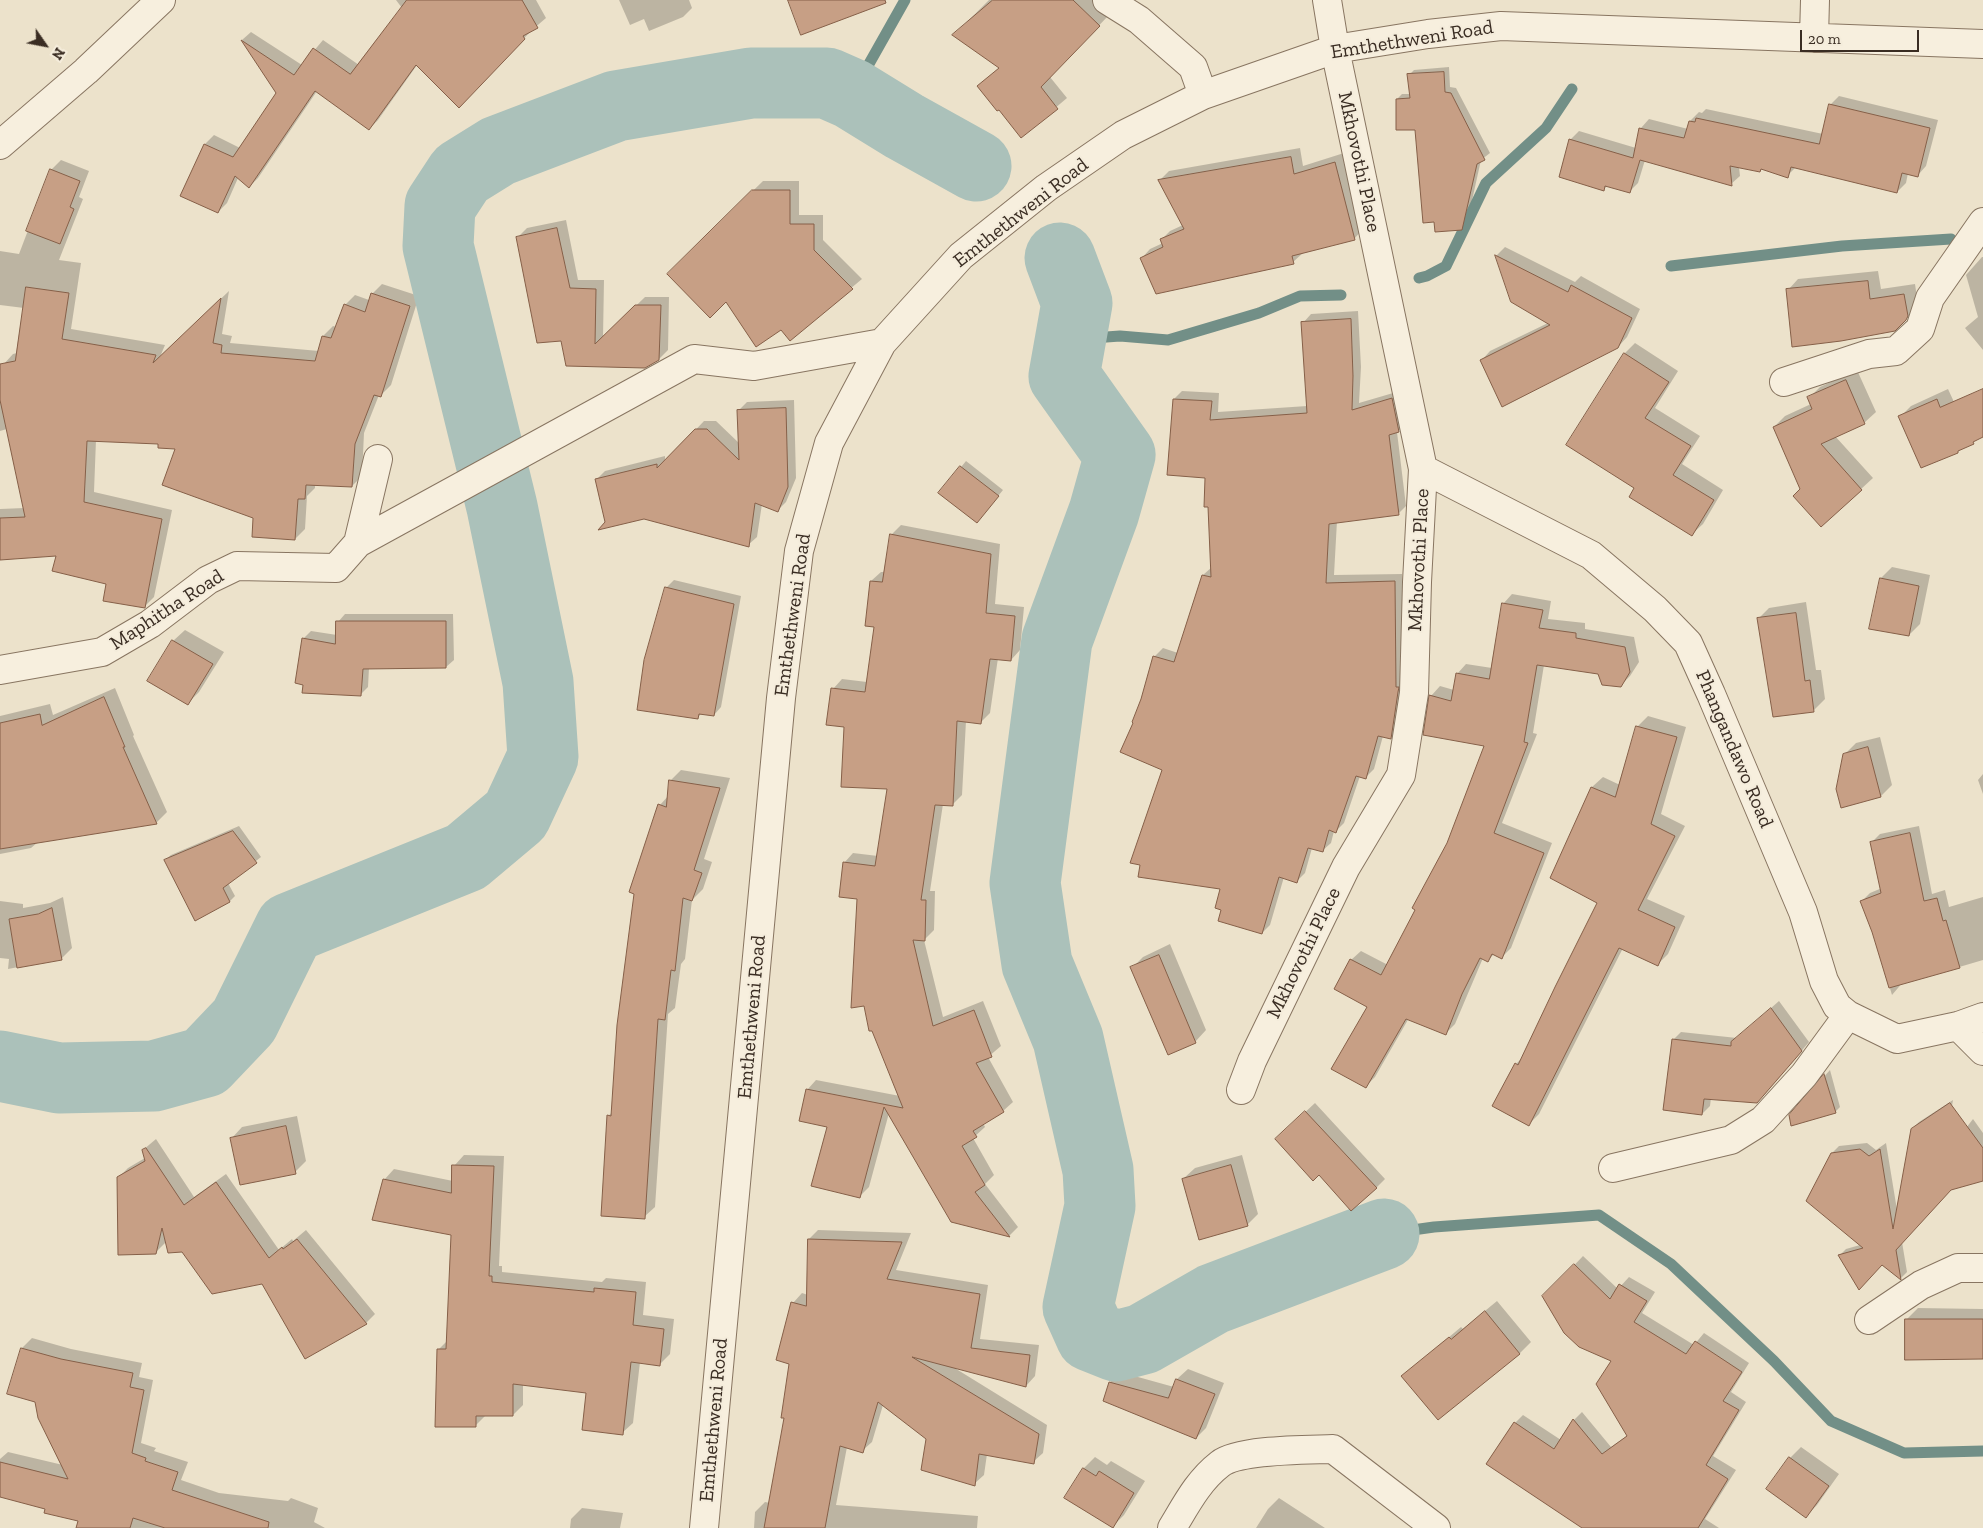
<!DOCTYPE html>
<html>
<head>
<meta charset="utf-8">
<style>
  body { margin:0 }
  #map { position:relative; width:1983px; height:1528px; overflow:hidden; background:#ece2cb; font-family:"Zilla Slab",serif }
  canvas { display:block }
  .north { position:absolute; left:20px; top:20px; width:50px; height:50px; -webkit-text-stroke:4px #f4ecdb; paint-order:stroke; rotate:123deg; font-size:14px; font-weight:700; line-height:20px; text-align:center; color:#3a2d23 }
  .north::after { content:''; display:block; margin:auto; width:18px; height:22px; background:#3a2d23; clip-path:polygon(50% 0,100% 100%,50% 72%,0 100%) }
  .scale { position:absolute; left:1800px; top:30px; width:119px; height:22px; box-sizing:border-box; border:2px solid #3a2d23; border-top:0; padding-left:6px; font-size:15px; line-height:18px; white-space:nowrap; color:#3a2d23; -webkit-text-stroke:4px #f4ecdb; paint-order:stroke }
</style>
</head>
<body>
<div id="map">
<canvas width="1983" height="1528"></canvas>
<div class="north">N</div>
<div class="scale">20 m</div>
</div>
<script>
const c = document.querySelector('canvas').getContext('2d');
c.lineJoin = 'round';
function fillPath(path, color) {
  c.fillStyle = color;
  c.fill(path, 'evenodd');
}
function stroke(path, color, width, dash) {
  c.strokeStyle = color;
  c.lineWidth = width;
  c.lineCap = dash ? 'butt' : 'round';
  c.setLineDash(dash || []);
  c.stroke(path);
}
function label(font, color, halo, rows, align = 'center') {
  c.font = font + ' "Zilla Slab",serif';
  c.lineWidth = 4;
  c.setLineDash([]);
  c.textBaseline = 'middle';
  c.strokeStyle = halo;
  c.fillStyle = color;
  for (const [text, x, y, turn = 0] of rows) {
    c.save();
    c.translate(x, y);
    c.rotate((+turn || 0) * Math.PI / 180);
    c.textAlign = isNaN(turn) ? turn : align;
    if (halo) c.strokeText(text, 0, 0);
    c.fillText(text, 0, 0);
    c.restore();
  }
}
fillPath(new Path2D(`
  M396 0H536L546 18 532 30 459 106 417 65 378 120 369 129 317 91 258 178 249 187 238 178 227 203 218 212 182 196 205 144 214 135 240 148 277 93 242 40 251 32 302 65 323 40 359 65 402 8Z
  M619 0H689L692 8 683 17 649 31 644 19 630 25Z
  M989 0H1092L1108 16 1050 77 1067 98 1021 137 999 108 979 86 1000 67 954 35Z
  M1449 67 1450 87 1456 88 1490 153 1481 160 1467 223 1462 228 1416 128 1397 99 1402 94H1411L1409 75 1414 70Z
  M1839 96 1938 120 1926 166 1918 175 1908 173 1906 183 1897 192 1796 167 1787 176 1763 168 1760 171 1739 167 1740 176 1731 184 1645 160 1638 183 1629 192 1608 185 1604 189 1570 140 1579 131 1636 148 1641 128 1649 119 1688 129 1690 121 1699 112 1702 113 1706 109 1823 134 1830 105Z
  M1300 148 1303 166 1344 153 1363 229 1354 239 1303 253 1293 262 1141 259 1150 249 1163 243 1161 240 1170 231 1183 225 1160 180 1169 171Z
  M61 160 89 171 79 197 83 199 59 260 81 263 71 329 165 345 160 357 229 291 222 334 232 336 230 343 319 351 323 336 333 326 337 327 345 305 355 295 369 300 372 294 382 284 419 296 391 385 381 395H379L364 433 362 476 352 486 315 484V488L307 496 305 529 295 539 255 517 176 448 159 443 96 440 94 492 172 510 154 597 144 607 58 555 0 559V509L24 508 7 429 0 431V370L3 365 13 354 17 353 24 308 0 305V251L19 254 51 170Z
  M763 181H799V215H823V240L862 279 790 339 782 329 668 274Z
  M566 220 578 280H604L603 338 645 297H669L668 350 659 359 562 340 518 237 527 228Z
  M1505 247 1575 282 1581 276 1640 309 1627 337 1618 347 1481 361 1490 351 1548 323 1496 256Z
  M1982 257H1983V350L1965 328 1978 317 1966 275Z
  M1878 271 1881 289 1915 284 1918 304 1917 308 1906 319 1788 290 1798 279Z
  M1358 311 1361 367 1359 403 1400 391 1407 423 1397 432 1406 506 1398 514 1337 521 1334 575 1402 574 1403 679 1399 729 1391 737 1383 736 1374 769 1365 778 1360 776 1344 823 1336 831H1334L1331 843 1322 851 1312 848 1305 873 1297 881 1284 877 1270 925 1262 933 1223 909 1222 888 1163 770 1142 700 1154 657 1163 648 1178 653 1203 575 1212 567 1206 476 1174 399 1182 391 1219 393 1218 412 1307 406 1303 323 1311 314Z
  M1635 343 1678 371 1655 408 1700 436 1682 464 1723 490 1703 524 1692 534 1636 488 1568 445 1625 353Z
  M1857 370 1876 412 1864 423 1835 436 1873 478 1821 526 1801 489 1774 427 1785 416 1811 404 1809 398 1820 387Z
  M1948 389 1960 415 1900 417 1911 406Z
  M794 400 796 478 786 502 778 510 762 504 757 537 748 545 644 518 606 523 597 479 605 471 665 456V462L704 421H716L740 444 738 411 747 402Z
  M966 461 1003 490 982 516 940 493Z
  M901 525 1000 544 995 604 1024 607 1020 650 1011 660 998 658 990 713 980 723 966 721 962 795 953 804H943L930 891H935L934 930 924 940 943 1017 983 1001 1001 1046 988 1057 1013 1102 1003 1111 983 1123 985 1127 973 1138 994 1175 985 1184 1018 1227 1009 1236 952 1221 889 1113 869 1187 859 1197 828 1126 807 1090 816 1080 900 1096 865 1004 858 898 844 863 853 853 878 856 888 788 845 726 833 689 842 679 867 682 876 626 871 581 881 572H885L891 535Z
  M1892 567 1930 575 1920 624 1909 635 1881 578Z
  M674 580 741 596 721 707 714 715 702 713 698 717 666 588Z
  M1512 594 1551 601 1548 619 1585 623V629L1634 637 1639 662 1630 676 1620 686 1599 673 1544 665 1533 733 1537 734 1502 823 1552 843 1511 948 1502 957 1494 954 1487 961 1483 958 1455 1024 1446 1033 1409 1018 1375 1077 1365 1087 1369 1006 1351 960 1361 951 1388 965 1448 844 1486 745 1431 696 1440 686 1454 690 1457 674 1466 664 1492 668 1503 604Z
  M1806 602 1816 670H1821L1825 699 1814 710 1758 619 1769 608Z
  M345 614H453L454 660 446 667 369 668 368 687 360 695 303 639 311 631 337 635 338 622Z
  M185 630 224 652 199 692 188 703 173 641Z
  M115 688 134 735 133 736 167 812 157 822 38 842 31 848 0 854V716L50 704 53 715Z
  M1648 716 1686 727 1661 814 1685 826 1647 899 1685 916 1668 954 1658 964 1623 948 1539 1114 1529 1124 1516 1064 1524 1056 1599 902 1551 878 1592 787 1603 777 1620 785 1637 727Z
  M1880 737 1892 785 1881 796 1844 755 1856 743Z
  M681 770 730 778 704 859 712 862 703 889 692 900 685 959 681 964 675 1008 668 1014 655 1207 644 1217 608 1116 613 1112 660 805 669 795 671 780Z
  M1983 774V794L1978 780Z
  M239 826 261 857 228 883 235 896 230 901 165 860 171 855Z
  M1919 826 1932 894 1945 890 1949 907 1983 897V960L1922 978 1915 968 1892 995 1873 932 1862 901 1870 893 1882 888 1872 842 1880 834Z
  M63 897 72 948 61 959 8 969 9 959 0 958V901L23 904V908L50 903Z
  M1170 944 1206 1030 1195 1042 1132 968 1143 957Z
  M1779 1001 1809 1042 1765 1094 1711 1098 1710 1106 1702 1114 1673 1040 1681 1032 1737 1038Z
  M1830 1070 1840 1107 1835 1112 1790 1115Z
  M1953 1100 1943 1158 1973 1119 1983 1133V1179L1938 1193 1902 1242 1907 1272 1901 1278 1883 1264 1840 1255 1846 1249 1860 1245 1832 1153 1839 1146 1867 1143 1876 1150 1886 1143 1897 1210 1912 1129 1919 1122Z
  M1315 1103 1385 1179 1376 1188 1319 1173 1286 1130Z
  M297 1116 306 1161 295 1172 231 1139 242 1127Z
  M156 1139 194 1197 226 1174 279 1250 292 1239 293 1241 306 1230 375 1314 366 1323 305 1358 263 1283 182 1251 166 1242 156 1252 118 1178 128 1168 145 1158 143 1150Z
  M464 1155 504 1156 499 1266H502V1272L602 1282 606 1278 646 1282 643 1315 674 1319 670 1354 660 1364 640 1362 633 1423 622 1433 588 1392 523 1384V1405L513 1415H486L475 1426 439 1349 448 1340 452 1234 384 1180 394 1169 453 1181 454 1166Z
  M1242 1155 1258 1214 1247 1225 1183 1179 1195 1168Z
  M818 1230 911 1233 896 1270 988 1285 980 1339 1039 1345 1035 1376 1026 1386 953 1367 1047 1425 1043 1453 1033 1462 987 1454 984 1475 974 1484 927 1439 883 1405 872 1442 862 1451 847 1447 836 1505 978 1516 977 1528H754L755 1512 765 1502 770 1503 785 1417 791 1363 793 1303 802 1293 808 1295 809 1239Z
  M1583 1256 1618 1289 1629 1277 1655 1292 1642 1313 1694 1345 1704 1333 1749 1363 1731 1392 1746 1402 1713 1456 1736 1470 1705 1519 1719 1528H1584L1515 1423 1523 1415 1561 1440 1574 1420 1582 1412 1611 1447 1628 1435 1613 1361 1544 1297Z
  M1497 1301 1531 1342 1520 1353 1438 1419 1403 1376 1461 1327 1463 1329Z
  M1918 1308 1983 1309V1359L1906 1320Z
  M32 1338 71 1349 142 1363 139 1377 153 1380 141 1443 156 1448 154 1451 188 1462 181 1480 219 1493 288 1501 291 1498 318 1508 314 1522 325 1528H77L80 1521 47 1508 0 1496V1459L8 1452 63 1465 37 1401 9 1393 22 1348Z
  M1188 1369 1224 1383 1206 1428 1196 1438 1110 1382 1120 1372 1174 1387 1177 1379Z
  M1801 1447 1839 1474 1817 1505 1806 1516 1790 1458Z
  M1095 1457 1107 1465 1111 1461 1145 1481 1124 1515 1113 1526 1071 1489 1084 1468Z
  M1279 1498 1325 1528H1256L1268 1509Z
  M582 1508 623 1513 620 1528H570L571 1519Z`), '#0003');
stroke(new Path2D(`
  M852 94 905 0
  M1671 266 1842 246 1951 239
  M1419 278 1427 276 1446 266 1486 183 1546 128 1572 89
  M1071 336 1093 338 1120 336 1168 340 1259 313 1300 296 1341 295
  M1384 1234 1434 1227 1599 1215 1671 1264 1774 1361 1831 1421 1904 1453 1983 1451`), '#728f87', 11);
stroke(new Path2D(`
  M1060 258 1077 303 1064 376 1120 455 1104 512 1057 640 1025 883 1037 964 1068 1039 1098 1170 1100 1206 1078 1307 1091 1336 1116 1346 1143 1339 1213 1299 1384 1234
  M0 1066 59 1078 154 1076 205 1062 244 1021 290 928 466 857 516 815 543 757 538 682 502 507 438 246 440 206 461 174 498 151 616 106 751 83H827L852 94 904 126 976 166`), '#abc1ba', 71);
const building = new Path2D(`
  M407 0H522L538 28 523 36 525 39 459 108 416 65 369 130 315 91 249 188 235 176 218 213 180 196 204 144 233 157 276 93 241 40 294 75 313 48 350 74Z
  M788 0H885L886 3 801 35Z
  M993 0H1073L1100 26 1041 87 1058 109 1021 138 999 110 997 111 977 86 999 68 952 35Z
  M1444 72 1445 92 1451 93 1485 160 1477 164 1462 230 1435 232 1434 222 1423 223 1415 130H1396V99L1410 98 1407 74Z
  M1829 104 1930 128 1918 177 1902 173 1897 193 1791 167 1788 178 1761 169 1760 172 1730 166 1732 186 1640 160 1630 193 1605 186 1604 191 1559 177 1569 139 1633 158 1639 128 1684 138 1689 121 1695 122 1696 118 1819 144Z
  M1291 157 1294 174 1335 162 1355 240 1292 256 1294 264 1156 294 1140 258 1163 247 1160 239 1184 229 1158 180Z
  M50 169 80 181 70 207 74 209 60 244 26 231Z
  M752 190H790V224H814V250L853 289 790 341 781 330 756 347 726 302 710 318 667 274Z
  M557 228 570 288 596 289 595 344 635 305H661L659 360 645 368 566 366 561 341 537 343 516 237Z
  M1495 255 1568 292 1571 285 1632 318 1618 348 1502 407 1480 360 1550 325 1511 302Z
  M1868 281 1870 299 1904 294 1908 316 1906 320 1895 331 1841 341 1792 347 1786 289Z
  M26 287 69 293 62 339 156 355 153 363 221 298 213 343 222 345 221 353 315 361 322 336 331 338 344 304 365 312 371 293 410 306 381 397 374 395 355 444 352 487 306 485 305 499H298L295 540 252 537 253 518 162 485 175 449 158 448V444L87 441 84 502 162 519 145 608 103 601 106 584 52 571 56 556 0 560V518L25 517 0 400V364L15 361Z
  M1351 319 1353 376 1352 410 1392 398 1399 432 1389 435 1399 515 1329 524 1326 583 1395 581 1396 687H1399L1398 692 1391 739 1378 736 1366 779 1356 776 1336 833 1329 830 1323 852 1308 848 1297 883 1279 877 1262 934 1218 921 1221 910 1215 908 1220 889 1138 877 1140 865 1130 863 1162 770 1120 752 1133 723 1132 722 1141 699 1153 656 1174 662 1202 575 1211 577 1208 507H1204L1205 478 1167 475 1173 399 1212 401 1210 420 1307 413 1301 322Z
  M1624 353 1669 382 1645 418 1691 446 1673 475 1714 500 1692 536 1629 497 1634 488 1566 445Z
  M1846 380 1865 424 1821 444 1862 490 1821 527 1793 496 1800 489 1773 427 1812 409 1807 397Z
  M1983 389V437L1973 442 1974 444 1958 451V453L1921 468 1898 416 1937 399 1940 407Z
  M786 408 788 487 778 512 755 503 749 547 644 519 598 530 605 522 595 479 657 464V468L695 429H707L739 460 737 410Z
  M960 466 999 496 977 523 938 493Z
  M890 534 991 554 986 613 1015 616 1011 661 990 659 981 724 957 721 953 806 935 805 921 900H926L925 941 913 940 933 1026 974 1010 992 1057 976 1063 1004 1112 973 1131 977 1137 962 1146 985 1185 975 1192 1010 1237 951 1222 884 1107 860 1198 811 1186 827 1127 799 1121 806 1089 903 1108 872 1031H869L864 1006 851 1008 857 899 839 897 843 862 875 866 887 789 841 787 844 727 826 725 831 688 865 692 874 627 865 626 870 581 882 582Z
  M1880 578 1919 586 1909 636 1869 629Z
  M665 587 734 604 714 716 699 714 698 719 637 710 644 660Z
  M1502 603 1543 610 1539 628 1576 633V638L1625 647 1630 672 1621 687 1602 685 1598 674 1537 665 1524 742 1528 743 1494 833 1544 853 1502 959 1492 954 1488 962 1480 958 1462 994 1446 1035 1406 1019 1366 1088 1331 1069 1367 1007 1334 989 1350 959 1381 975 1415 910 1412 908 1447 843 1484 746 1423 735 1429 695 1451 701 1456 673 1489 679Z
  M1796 613 1805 681 1810 680 1814 712 1773 717 1757 618Z
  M336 621H446V668L363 669 361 696 302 693 303 685 295 683 302 638 335 644Z
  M172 640 213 664 188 705 147 681Z
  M104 697 125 747H123L157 824 0 849V723L40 714 42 725Z
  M1636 726 1677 737 1651 824 1675 836 1638 910 1675 927 1658 966 1619 948 1529 1126 1492 1106 1515 1063 1518 1065 1555 987 1597 903 1550 878 1591 787 1615 797Z
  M1868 747 1881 797 1841 808 1836 789 1843 754Z
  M669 780 720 788 694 870 702 873 692 901 683 898 675 971 671 970 665 1020 658 1019 645 1219 601 1216 607 1115 611 1116 617 1025 634 894 629 892 658 804 666 807Z
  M233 831 257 863 223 888 230 902 195 921 164 860Z
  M1910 833 1924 901 1937 898 1943 921 1946 920 1960 968 1889 988 1872 932 1860 901 1881 893 1870 842Z
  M52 908 62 960 17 968 9 919 38 914Z
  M1159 955 1196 1043 1168 1055 1130 967Z
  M1771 1008 1802 1051 1757 1103 1704 1099 1702 1115 1663 1110 1672 1039 1731 1046V1042Z
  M1824 1074 1836 1113 1791 1126 1789 1115Z
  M1950 1103 1983 1148V1181L1951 1190 1896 1250 1901 1280 1882 1265 1859 1290 1838 1255 1863 1248 1806 1201 1831 1153 1860 1149 1869 1156 1880 1149 1893 1229 1911 1129Z
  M1305 1111 1377 1188 1351 1211 1319 1175 1313 1181 1275 1139Z
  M286 1126 296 1174 240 1185 230 1138Z
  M146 1148 184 1205 216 1182 269 1258 282 1247 283 1249 297 1239 367 1324 305 1359 262 1284 212 1294 182 1252 168 1253 162 1228 156 1254 118 1255 117 1177 145 1161 142 1150Z
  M452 1165 494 1166 489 1276H492V1282L594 1292V1288L636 1292 633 1325 664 1329 660 1366 631 1362 623 1435 582 1430 586 1393 513 1384V1416H476V1427H435L437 1349H446L451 1235 372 1220 383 1179 451 1193Z
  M1231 1165 1248 1226 1199 1240 1182 1179Z
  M808 1239 902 1242 887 1279 980 1294 971 1348 1030 1355 1026 1387 912 1357 1039 1434 1034 1464 979 1454 975 1486 921 1470 926 1439 878 1402 863 1453 840 1446 825 1528H764L784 1418H781L789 1364 776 1360 791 1302 806 1306Z
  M1574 1264 1610 1299 1619 1284 1647 1301 1634 1322 1686 1354 1695 1341 1742 1372 1723 1401 1739 1410 1706 1465 1728 1479 1698 1528H1582L1486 1464 1514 1422 1554 1449 1573 1419 1602 1454 1627 1436 1596 1384 1611 1361 1579 1347 1564 1333 1542 1296Z
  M1485 1311 1520 1354 1438 1420 1401 1376 1449 1337 1451 1339Z
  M1905 1319H1983V1359L1905 1360Z
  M21 1348 61 1359 133 1373 130 1387 144 1390 132 1453 146 1458 145 1461 178 1472 172 1490 269 1522 268 1528H165L133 1518 130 1528H76L78 1521 44 1513 45 1509 0 1497V1462L68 1479 38 1418 35 1402 7 1394Z
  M1176 1379 1215 1394 1196 1439 1103 1401 1109 1382 1168 1398Z
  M1789 1457 1829 1486 1806 1518 1766 1489Z
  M1083 1468 1096 1476 1099 1471 1134 1493 1113 1528 1064 1498Z`);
fillPath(building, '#c79f85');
stroke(building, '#855f48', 1);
const minor = new Path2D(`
  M1107 0 1139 20 1193 67 1203 95
  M1814 38 1815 0
  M0 145 86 71 161 0
  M1784 382 1869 354 1896 351 1920 329 1930 298 1983 222
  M1423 469 1591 555 1655 609 1688 643 1711 694 1803 912 1824 981 1837 1006 1848 1015 1897 1039 1958 1026 1983 1017
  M358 543 694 359 754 366 882 343
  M0 670 102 652 150 624 208 580 237 566 336 568 358 543 378 459
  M1958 1026 1983 1051
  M1241 1090 1252 1061 1346 867 1401 775 1414 693 1417 582 1423 469 1335 49 1327 0
  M1613 1168 1731 1140 1763 1120 1804 1075 1848 1015
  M1869 1320 1921 1285 1958 1268H1983
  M704 1528 781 698 799 551 829 443 882 343 961 256 1046 188 1123 135 1203 95 1335 49 1428 34 1501 26 1983 44
  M1172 1528C1186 1505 1198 1481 1220 1464 1239 1449 1308 1450 1333 1449L1436 1528`);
stroke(minor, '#887561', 30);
stroke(minor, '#f7efde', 28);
label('20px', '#3a2d23', '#f4ecdb', [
  ["Emthethweni Road",1412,40,-9],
  ["Mkhovothi Place",1359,162,78],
  ["Emthethweni Road",1021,213,-38],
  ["Mkhovothi Place",1419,560,-87],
  ["Maphitha Road",167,610,-33],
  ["Emthethweni Road",793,615,-82],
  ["Phangandawo Road",1734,749,67],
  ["Mkhovothi Place",1304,953,-64],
  ["Emthethweni Road",752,1017,-85],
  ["Emthethweni Road",714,1420,-85]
]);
</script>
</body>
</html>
